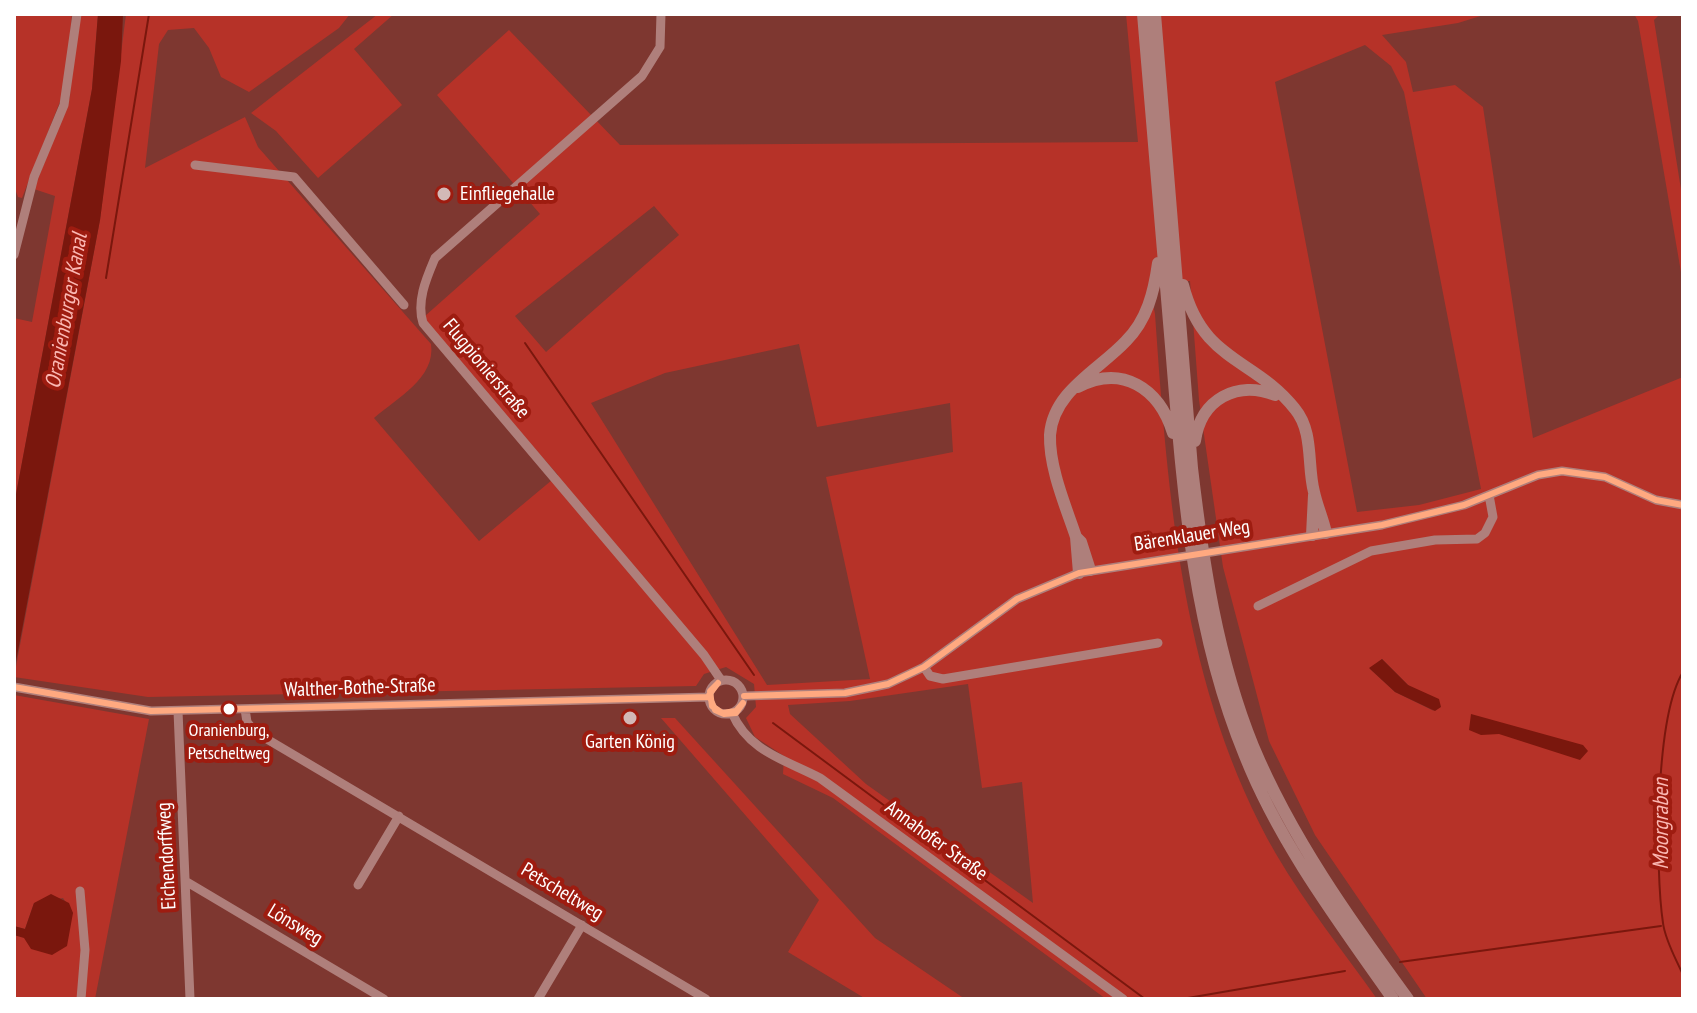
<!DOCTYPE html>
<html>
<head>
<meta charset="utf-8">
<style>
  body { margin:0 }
  #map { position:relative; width:1697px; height:1013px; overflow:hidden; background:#7e3730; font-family:"PT Sans Narrow",sans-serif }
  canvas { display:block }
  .frame { position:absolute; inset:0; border:16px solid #fff; pointer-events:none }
</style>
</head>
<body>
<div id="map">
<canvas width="1697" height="1013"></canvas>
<div class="frame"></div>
</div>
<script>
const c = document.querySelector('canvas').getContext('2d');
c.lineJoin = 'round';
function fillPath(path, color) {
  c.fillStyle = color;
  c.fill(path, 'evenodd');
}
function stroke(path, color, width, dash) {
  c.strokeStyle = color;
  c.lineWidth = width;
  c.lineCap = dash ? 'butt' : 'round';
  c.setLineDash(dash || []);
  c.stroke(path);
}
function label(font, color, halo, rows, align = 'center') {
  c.font = font + ' "PT Sans Narrow",sans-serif';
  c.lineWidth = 8;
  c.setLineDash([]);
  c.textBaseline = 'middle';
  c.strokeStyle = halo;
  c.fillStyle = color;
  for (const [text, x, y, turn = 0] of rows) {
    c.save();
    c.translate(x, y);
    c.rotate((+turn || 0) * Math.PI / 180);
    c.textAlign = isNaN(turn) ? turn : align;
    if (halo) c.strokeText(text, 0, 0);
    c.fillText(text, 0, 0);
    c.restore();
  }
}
fillPath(new Path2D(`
  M14 14H72L65 89 22 198 18 197 14 186Z
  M74 14H98L92 89 14 505V318L32 322 55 196 34 189 70 97Z
  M126 14H350L339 28 249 92 221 77 209 48 194 28 168 30 159 44 145 168 245 117 258 147 431 344C436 378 397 398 374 418L479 541 558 475 430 329 425 316 540 214 437 95 509 30 620 145 1138 142 1126 14H1487L1458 23 1382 35 1406 62 1413 92 1455 85 1483 107 1533 438 1683 377V999H1427L1315 835 1269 741 1223 567 1199 400 1190 281 1149 284 1155 314C1168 499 1182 689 1276 854 1306 905 1343 951 1377 999H1106L833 798 783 774 784 756 755 737 746 718 756 707 754 684 726 667 704 674 696 686 148 697 14 677 100 220ZM1365 45 1391 66 1404 92 1481 489 1419 505 1357 512 1275 82ZM654 206 679 235 546 352 515 316ZM799 344 817 427 950 403 953 452 826 477 870 679 767 685 591 403 665 373ZM1382 659 1434 711 1395 692 1370 669ZM968 684 982 788 1022 782 1033 903 866 784 790 714 788 705 850 701Z
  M378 14H394L354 49 402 105 318 178 276 131 251 113Z
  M1634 14H1660L1654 20 1683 202V284L1638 21Z
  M14 695 149 719 95 999H14V935L24 937 73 913 63 898 34 903 25 929 14 926Z
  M661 718H675L875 938 965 999H866L788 952 819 900Z`), '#b63228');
fillPath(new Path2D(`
  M98 14H123L121 61 100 220 14 672V505L92 89Z
  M1382 659 1408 685 1439 699 1441 707 1435 711 1395 692 1369 668Z
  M1471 714 1583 745 1588 751 1580 760 1499 734 1481 735 1469 730Z
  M51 894 69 903 73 913 67 946 52 955 31 949 24 938 14 935V926L25 929 34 903Z`), '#7a170d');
stroke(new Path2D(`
  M106 278 149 14
  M525 343 754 675
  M1683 672C1655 717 1655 870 1663 923 1665 940 1676 959 1683 975
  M773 723 1145 999
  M1400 962 1661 926
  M1182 999 1345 971`), '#7a170d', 2);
stroke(new Path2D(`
  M661 14 660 47 642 76 435 258C427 277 416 301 423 323L704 655 721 680
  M195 165 294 177 404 305
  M14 255 34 177 64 105 77 14
  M1258 606 1371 551 1435 540 1477 539 1485 533 1493 517 1489 495
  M924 667 930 676 943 679 1158 643
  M709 697a17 17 0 1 1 34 0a17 17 0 1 1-34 0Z
  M14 687 151 711 709 697
  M744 696 845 693 888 684 924 667 1017 599 1079 573 1382 525 1464 505 1538 475 1562 471 1605 477 1656 500 1683 505
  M245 709 247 722 255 732 706 999
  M178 711 190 999
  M732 713C749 752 786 760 820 778L1123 999
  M187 882 384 999
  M358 885 399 816
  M80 891 85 950 81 999
  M538 999 582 925`), '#af7f7b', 9);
stroke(new Path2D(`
  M1143 14C1153 129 1162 244 1172 358 1183 493 1193 630 1245 756 1280 844 1339 922 1393 999
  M1155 14 1192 468C1203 562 1217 657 1253 746 1291 837 1350 920 1408 999
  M1183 285C1203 363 1254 357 1295 409 1314 432 1307 466 1314 492 1317 506 1323 519 1326 533
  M1078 387C1122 364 1159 388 1173 433
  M1195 441C1201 399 1237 380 1275 395
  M1312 535 1314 495
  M1076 537 1079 573
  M1090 570 1081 542 1076 537C1066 507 1049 468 1050 435 1053 391 1099 370 1126 341 1147 320 1154 292 1158 263`), '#ae7f7b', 12);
stroke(new Path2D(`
  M718 683 710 691 712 706 722 713 736 711 743 703
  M718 683 709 695 715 710 724 714 736 713 743 703
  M14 687 151 711 709 697
  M744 696 845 693 888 684 924 667 1017 599 1079 573 1382 525 1464 505 1538 475 1562 471 1605 477 1656 500 1683 505`), '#ffa980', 6);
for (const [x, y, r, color] of [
  [444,194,8,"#d2b9b7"],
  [229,709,7,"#fff"],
  [630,718,8,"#d2b9b7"]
]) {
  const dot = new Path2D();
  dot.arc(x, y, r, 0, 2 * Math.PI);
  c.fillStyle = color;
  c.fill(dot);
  stroke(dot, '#9e1c10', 3);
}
label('18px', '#fff', '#9e1c10', [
  ["Oranienburg,",229,731],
  ["Petscheltweg",229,754]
]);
label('20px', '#fff', '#9e1c10', [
  ["Einfliegehalle",460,194],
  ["Garten König",630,742,"center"]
], 'left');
label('20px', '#fff', '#9e1c10', [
  ["Flugpionierstraße",486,369,50],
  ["Bärenklauer Weg",1192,536,-9],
  ["Walther-Bothe-Straße",360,688,-2],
  ["Annahofer Straße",936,841,36],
  ["Eichendorffweg",167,856,-93],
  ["Petscheltweg",562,892,31],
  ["Lönsweg",295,925,31]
]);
label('italic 22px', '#fbb8b3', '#9e1c10', [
  ["Oranienburger Kanal",67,311,-80],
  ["Moorgraben",1662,824,-90]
]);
</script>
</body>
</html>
